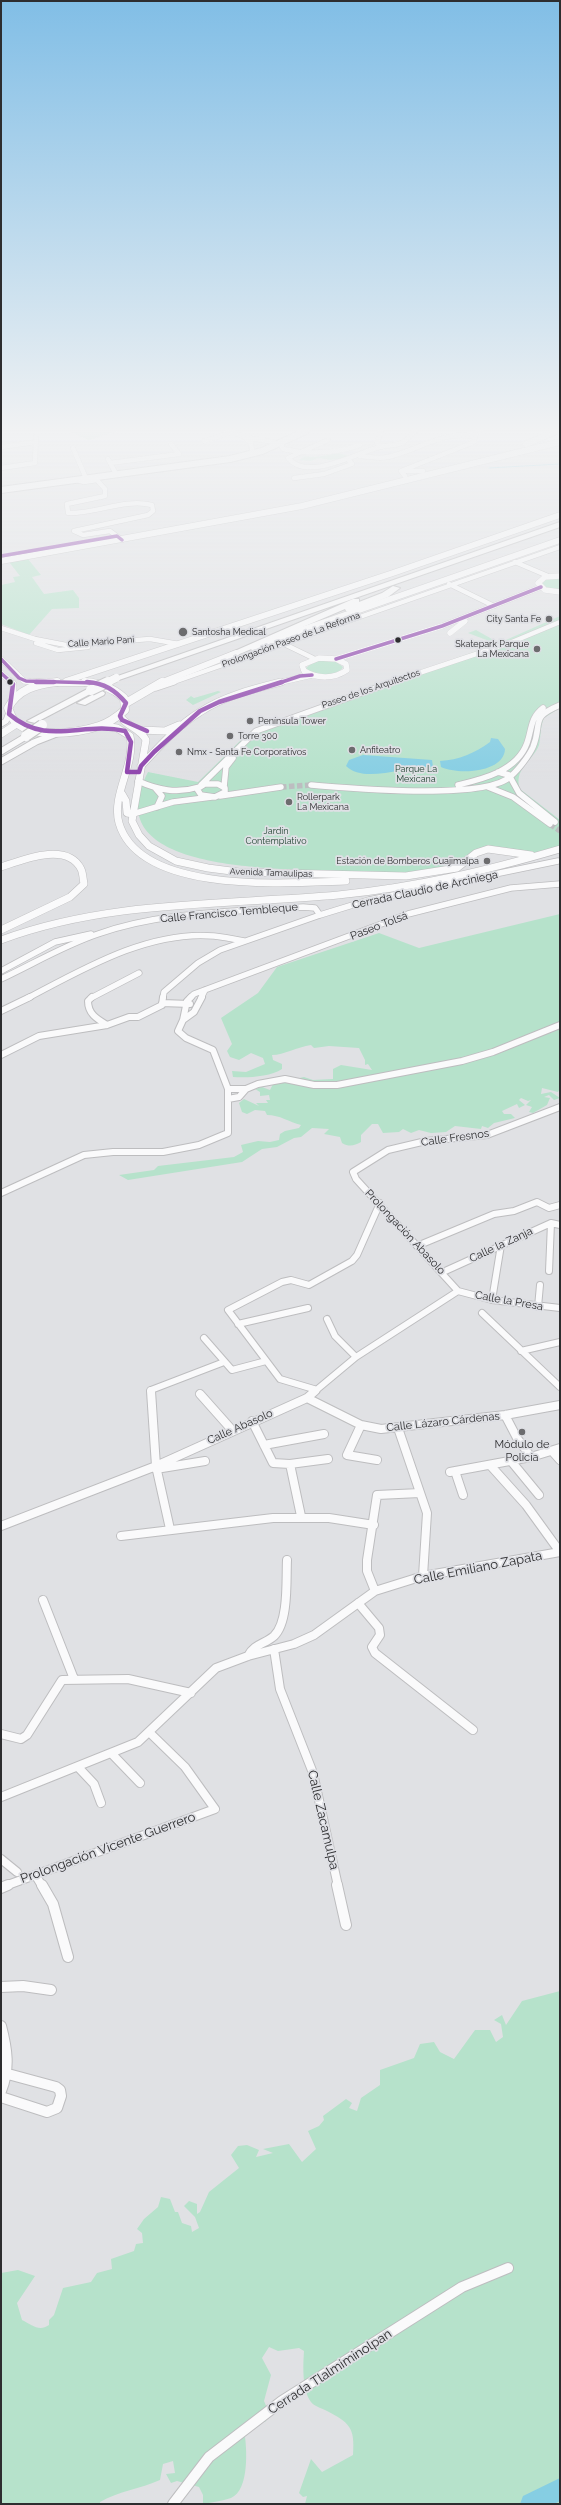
<!DOCTYPE html>
<html>
<head>
<meta charset="utf-8">
<style>
  body { margin:0 }
  #map { position:relative; width:561px; height:2505px; overflow:hidden; background:#e0e1e4; font-family:Raleway,sans-serif }
  canvas { display:block }
  .frame { position:absolute; inset:0; border:2px solid #2d2d2f; pointer-events:none }
</style>
</head>
<body>
<div id="map">
<canvas width="561" height="2505"></canvas>
<div class="frame"></div>
</div>
<script>
const c = document.querySelector('canvas').getContext('2d');
c.lineJoin = 'round';
function fillPath(path, color) {
  c.fillStyle = color;
  c.fill(path, 'evenodd');
}
function stroke(path, color, width, dash) {
  c.strokeStyle = color;
  c.lineWidth = width;
  c.lineCap = dash ? 'butt' : 'round';
  c.setLineDash(dash || []);
  c.stroke(path);
}
function label(font, color, halo, rows, align = 'center') {
  c.font = font + ' Raleway,sans-serif';
  c.lineWidth = 3.5;
  c.setLineDash([]);
  c.textBaseline = 'middle';
  c.strokeStyle = halo;
  c.fillStyle = color;
  for (const [text, x, y, turn = 0] of rows) {
    c.save();
    c.translate(x, y);
    c.rotate((+turn || 0) * Math.PI / 180);
    c.textAlign = isNaN(turn) ? turn : align;
    if (halo) c.strokeText(text, 0, 0);
    c.fillText(text, 0, 0);
    c.restore();
  }
}
fillPath(new Path2D(`
  M67 431H118L89 440Z
  M339 453 352 457 331 460 318 458 311 461 299 460 304 457 299 456 315 457Z
  M28 559 41 575 32 577 44 594 73 590 79 598V608L52 609 29 635 1 624V585L15 582 13 577 20 576 9 562Z
  M560 577V591L546 588 542 584 545 580Z
  M560 616V708L544 718C540 727 541 736 539 745 533 761 513 769 520 789L560 820V848C553 850 544 854 537 854 523 853 506 846 492 848 485 849 476 856 470 859 458 865 444 870 430 872 385 877 340 873 295 870 240 866 99 862 148 772L198 782 245 736 264 725 497 644 468 633 476 630 499 643Z
  M314 661H335L343 667C337 678 313 677 306 668Z
  M218 691 221 692 193 705 186 700 191 696 194 698Z
  M560 914V1089L558 1092 542 1088 541 1094 551 1092 560 1098 554 1100 549 1095 544 1097 550 1098 547 1105 533 1113 529 1112 532 1107 526 1105 531 1100 528 1101 521 1098 519 1100 525 1105 519 1108 517 1104 502 1111 504 1114H511L515 1118 494 1123 488 1128 482 1126 481 1129 455 1126 446 1132 431 1133 419 1130 411 1133 403 1129 399 1132 383 1133 378 1124H372L361 1135V1142C354 1146 349 1147 342 1143L340 1137 324 1134 329 1129 312 1128 301 1137 294 1138 277 1147 262 1149 242 1162 128 1180 119 1175 154 1170 158 1166 234 1157 243 1152 241 1145 258 1141 270 1142 279 1140 280 1134 285 1131 299 1128 301 1125C289 1122 280 1115 267 1115L265 1111 255 1110 247 1114 242 1112 239 1103 244 1099 259 1106 256 1103H268L266 1100H270L269 1095 260 1096V1092L255 1089 262 1087 270 1090 273 1084 304 1077 313 1080 333 1079V1069L341 1065 372 1070 368 1064 365 1065V1060L359 1048 329 1046 314 1048 311 1045C297 1047 284 1055 272 1055L273 1060 282 1064V1069C270 1077 247 1078 233 1077L232 1071 246 1072 265 1064 263 1058 251 1053 239 1060 230 1057 227 1051 232 1044 221 1018 258 993 277 967 379 933 419 948Z
  M560 1991V2504H305L307 2496 303 2497 299 2493 311 2459 322 2472 353 2455C355 2427 350 2423 325 2410 321 2408 314 2406 311 2402 302 2390 303 2366 304 2351L299 2348 278 2351 269 2347 262 2358 271 2375 264 2401 270 2415 265 2422H255L244 2430C247 2446 250 2490 231 2498 222 2501 212 2502 203 2504V2495L199 2487 177 2481 171 2483 166 2474 175 2473 173 2461 163 2464 160 2480C140 2489 119 2491 100 2502V2504H1V2273L18 2270 35 2276 17 2303 22 2320C32 2325 39 2332 49 2325V2320L54 2315 63 2288 91 2282 97 2273 112 2269 111 2259 134 2251 136 2244 143 2243 142 2233 137 2229 144 2219 158 2207 161 2197 170 2199 175 2212H178L182 2223 191 2226 192 2232 199 2228 195 2217 184 2206 189 2201 197 2204V2214L200 2212 209 2192 239 2168 231 2155 238 2146 247 2145 259 2150 256 2157 273 2153 263 2149 289 2144 302 2162 316 2149 308 2131 319 2126 324 2120 323 2116 346 2099 352 2103 349 2108 357 2111 361 2098 380 2085V2070L414 2058 420 2044 434 2042 440 2052 454 2059 475 2030H490L496 2042 503 2037 501 2024 494 2020 502 2015 506 2025 522 2001Z`), '#b6e2cb');
fillPath(new Path2D(`
  M491 738 498 739 505 749C504 773 458 775 441 767L440 761C459 760 475 753 490 742Z
  M363 755 432 760 433 767C410 764 365 785 346 766L349 760Z`), '#86cee3');
stroke(new Path2D(`
  M489 468 560 464`), '#86cee3', 1);
fillPath(new Path2D(`
  M560 2478V2501L554 2504H520L523 2496Z`), '#86cee3');
stroke(new Path2D(`
  M281 787 311 785
  M550 824 560 831`), '#bcbdc0', 5.5, [5.5, 2.5]);
const minorFar4 = new Path2D(`
  M228 431 249 438 274 442
  M381 431 377 443 381 447
  M472 436 480 431
  M245 438 251 443 252 451
  M328 440 288 458C307 482 356 453 380 447 387 445 395 446 401 443 407 441 410 435 415 431
  M204 441 232 432
  M283 442 281 445 283 449C310 455 334 454 360 445
  M171 444 179 454
  M1 447 36 442
  M73 448 85 476
  M360 456C369 457 379 459 388 457 417 451 445 429 475 437L474 442 401 471 405 476
  M108 459 115 472
  M110 463 179 454
  M1 468 35 463 36 436
  M407 471H423
  M95 478 105 489V496L67 504 68 513C96 514 125 498 152 505L153 511 148 515 74 531 83 535 110 531 122 540
  M294 478 324 474 352 464 348 459
  M77 480 84 482 97 480
  M515 562 548 576
  M449 584 494 606
  M1 628 35 639 66 645 150 639 179 644
  M36 643 58 650 88 647
  M282 643 313 658
  M171 683 560 547
  M389 683 512 642 560 622`);
const minorFar3 = new Path2D(`
  M156 688 174 682
  M1 724 6 721 9 713
  M498 772 509 775 519 793 555 822
  M138 781C158 790 177 794 199 787
  M205 784H218L225 788V792L215 797 201 795 197 789Z
  M201 785 256 731 392 682
  M311 785C349 788 486 801 511 776 518 770 529 756 533 747 543 723 529 718 560 705
  M458 785C483 779 517 771 527 743 532 729 530 718 543 708
  M224 787 226 767 233 758
  M488 787 513 797 550 824
  M156 789 162 796 157 807
  M220 796 281 787
  M133 814 173 802 212 797
  M1 971 55 942 91 934
  M1 979C33 964 65 945 98 934 163 911 235 912 303 907L315 908 320 915
  M28 998C83 969 149 930 214 936 224 937 234 939 244 941
  M91 998 139 973
  M163 998 164 992 198 963 220 950 320 915 369 900 558 861
  M190 998 194 994 408 914 511 888 560 884
  M201 998 205 990`);
const minorFar2 = new Path2D(`
  M92 997 88 1001C88 1014 97 1019 107 1025
  M162 1003 190 1004
  M162 1005 163 997
  M1 1011 30 997
  M183 1020 187 1001 191 997
  M1 1055 39 1036 107 1025 129 1017H138L162 1005
  M228 1089H246
  M228 1099 239 1097 246 1089 258 1084 285 1079 314 1085H337L462 1061 493 1052 560 1025
  M1 1193 84 1155 113 1152H163L199 1145 228 1133V1089L213 1050 186 1038 178 1031 183 1020 194 1012 202 997
  M417 1246 494 1214 514 1211 537 1202 549 1208 560 1205
  M549 1271 551 1223
  M443 1272 551 1223 560 1225
  M458 1291 356 1179 353 1172 388 1150 426 1141 487 1135 560 1107
  M458 1291 492 1300 560 1308
  M492 1300 501 1245
  M538 1307 540 1285
  M482 1313 560 1387
  M327 1319 335 1336 356 1357
  M238 1324 308 1308
  M204 1338 232 1370 266 1361
  M521 1351 560 1342
  M317 1390 280 1379 228 1310 282 1282 291 1280 309 1285 352 1261 357 1255 380 1203
  M151 1392V1390L224 1362
  M314 1392 356 1357 458 1291`);
const minorFar1 = new Path2D(`
  M151 1391 156 1466 170 1529
  M200 1394 232 1430
  M307 1398 361 1425 381 1429 505 1415 560 1405
  M505 1415 517 1438 531 1457
  M252 1421 273 1463 290 1464 301 1516
  M361 1425 347 1455 377 1460
  M398 1428 427 1513 423 1576
  M264 1445 324 1434
  M552 1451 560 1460
  M511 1461 539 1495
  M290 1464 328 1459
  M490 1465 526 1505 560 1552
  M156 1469 205 1461
  M455 1471 463 1495
  M450 1472 531 1457 560 1448
  M1 1526 156 1466 307 1398 315 1391
  M121 1536 273 1518H329L374 1525
  M375 1591 367 1571V1560L377 1495 420 1493
  M43 1600 74 1679
  M358 1603 379 1628 380 1635 372 1647 375 1653 473 1730
  M274 1649 280 1689 313 1773 338 1886
  M248 1656C254 1644 265 1644 274 1636 289 1622 286 1579 287 1560
  M1 1734 21 1739 27 1735 62 1680 128 1679 191 1693
  M112 1754 140 1783
  M78 1767 94 1784 101 1803
  M1 1797 138 1742 216 1668 248 1656 294 1644 314 1635 375 1591 423 1576 560 1552
  M1 1859 17 1872
  M36 1876 42 1886
  M5 1886 215 1809 185 1767 149 1732`);
const minor = new Path2D(`
  M42 1885 53 1904 68 1957
  M337 1885 346 1925
  M1 1888 8 1885
  M1 1987 23 1986 51 1990
  M1 2026C7 2049 10 2068 1 2091
  M1 2097 47 2112 57 2108 61 2096 60 2090 56 2087 8 2074
  M173 2504 209 2457 282 2401 462 2287 508 2268`);
const tertiaryFar1 = new Path2D(`
  M560 576 545 577 538 583 545 590 560 592
  M450 633 465 621
  M319 658 336 659 346 664 347 670C334 679 318 679 304 671L302 665Z
  M1 659 24 681 43 683
  M336 659 442 626 541 587
  M1 673 12 683
  M277 683 312 675`);
const tertiary = new Path2D(`
  M11 682 13 684V698
  M32 682 46 683
  M120 716C127 727 140 728 146 740L132 821 139 835 149 846 176 861 208 868 239 872 406 876 457 868 476 853 488 849 531 855
  M103 726 117 728 130 736C136 764 111 795 119 823 140 895 288 883 346 881
  M141 730 165 731 179 725
  M1 734 18 723
  M141 766C159 747 177 726 200 712 224 696 253 689 281 682
  M122 794 126 801 127 813 133 814
  M1 867C22 860 67 841 81 869 83 873 83 879 84 884L70 897 1 930
  M1 940C108 900 226 905 338 895 417 887 485 871 560 849`);
const secondaryFar1 = new Path2D(`
  M526 444 557 431
  M1 561 302 506 560 442
  M253 647 560 540
  M66 681 393 573 560 515
  M49 683H93
  M160 683 236 653`);
const secondary = new Path2D(`
  M57 682C37 684 18 689 8 708 10 712 11 716 13 719 28 740 78 733 99 726 109 723 117 717 125 710L124 698C113 688 100 683 85 682
  M126 703 162 682`);
const primary = new Path2D(`
  M1 490 230 459 262 451 306 431`);
const motorway = new Path2D(`
  M560 522V527L119 680 112 678Z
  M393 586 400 588 388 597 352 611H346L345 609 228 659 221 657 353 599H359V602L382 593Z
  M91 687 94 688V692L35 723 27 721Z
  M101 690 105 693 104 695 85 705 77 703Z
  M58 730 63 733 61 735 38 744 1 765V758L32 740Z
  M26 733 31 736 29 738 1 755V748Z`);
stroke(minorFar4, '#bdbdbf', 5.5);
stroke(minorFar3, '#bdbdbf', 7);
stroke(minorFar2, '#bdbdbf', 8);
stroke(minorFar1, '#bdbdbf', 10);
stroke(minor, '#bdbdbf', 12);
stroke(tertiaryFar1, '#bdbdbf', 6);
stroke(tertiary, '#bdbdbf', 8);
stroke(secondaryFar1, '#bdbdbf', 7);
stroke(secondary, '#bdbdbf', 9);
stroke(primary, '#bdbdbf', 8);
stroke(motorway, '#bdbdbf', 2);
stroke(minorFar4, '#fafafb', 4.5);
stroke(minorFar3, '#fafafb', 5.5);
stroke(minorFar2, '#fafafb', 6);
stroke(minorFar1, '#fafafb', 8);
stroke(minor, '#fafafb', 10);
stroke(tertiaryFar1, '#fafafb', 5.5);
stroke(tertiary, '#fafafb', 7);
stroke(secondaryFar1, '#fafafb', 6);
stroke(secondary, '#fafafb', 8);
stroke(primary, '#fafafb', 6);
fillPath(motorway, '#fafafb');
const motorwayBridgeFar1 = new Path2D(`
  M106 683 116 678`);
const motorwayBridge = new Path2D(`
  M91 690 108 682
  M26 736 42 725`);
stroke(motorwayBridgeFar1, '#bdbdbf', 9, []);
stroke(motorwayBridge, '#bdbdbf', 12, []);
stroke(motorwayBridgeFar1, '#fafafb', 8);
stroke(motorwayBridge, '#fafafb', 10);
stroke(new Path2D(`
  M1 556 117 536 122 540
  M1 659 19 678 26 681 95 683
  M336 659 442 626 541 587
  M1 673 12 683
  M279 683 300 676 312 675`), '#8e44ad', 3.5);
stroke(new Path2D(`
  M11 682 13 684 9 714C47 747 82 721 125 731L131 742 127 772H139L141 766 154 752 200 711 219 702 282 682
  M36 682H54
  M87 682C104 683 115 690 126 703L120 716 122 720 147 731`), '#8e44ad', 4.5);
const sky = c.createLinearGradient(0, 0, 0, 782);
sky.addColorStop(0, '#81bee6');
sky.addColorStop(0.55, '#f1f2f3');
sky.addColorStop(1, '#f1f2f300');
c.fillStyle = sky;
c.fillRect(0, 0, 561, 782);
for (const [x, y, r, color] of [
  [549,619,4,"#6c6c6e"],
  [183,632,5,"#6c6c6e"],
  [398,640,3.5,"#2d2d2f"],
  [537,649,4,"#6c6c6e"],
  [10,682,3.5,"#2d2d2f"],
  [250,721,4,"#6c6c6e"],
  [230,736,4,"#6c6c6e"],
  [352,750,4,"#6c6c6e"],
  [179,752,4,"#6c6c6e"],
  [289,802,4,"#6c6c6e"],
  [487,861,4,"#6c6c6e"],
  [522,1432,4,"#6c6c6e"]
]) {
  const dot = new Path2D();
  dot.arc(x, y, r, 0, 2 * Math.PI);
  c.fillStyle = color;
  c.fill(dot);
  stroke(dot, '#dfe0e5', 1.5);
}
label('9px', '#2d2d2f', '#dfe0e5', [
  ["City Santa Fe",541,619,"right"],
  ["Santosha Medical",192,632],
  ["Skatepark Parque",529,644,"right"],
  ["La Mexicana",529,654,"right"],
  ["Península Tower",258,721],
  ["Torre 300",238,736],
  ["Anfiteatro",360,750],
  ["Nmx - Santa Fe Corporativos",187,752],
  ["Rollerpark",297,797],
  ["La Mexicana",297,807],
  ["Estación de Bomberos Cuajimalpa",479,861,"right"]
], 'left');
label('9px', '#2d2d2f', '#dfe0e5', [
  ["Prolongación Paseo de La Reforma",291,640,-20],
  ["Calle Mario Pani",101,642,-4],
  ["Paseo de los Arquitectos",371,689,-19],
  ["Avenida Tamaulipas",271,873,2]
]);
label('9px', '#1b3f2c', '#dfe0e5', [
  ["Parque La",416,769],
  ["Mexicana",416,779],
  ["Jardín",276,831],
  ["Contemplativo",276,841]
]);
label('11px', '#2d2d2f', '#dfe0e5', [
  ["Cerrada Claudio de Arciniega",425,890,-12],
  ["Calle Francisco Tembleque",229,913,-5],
  ["Paseo Tolsá",379,926,-21],
  ["Calle Fresnos",455,1138,-8],
  ["Prolongación Abasolo",405,1232,47],
  ["Calle la Zanja",501,1245,-25],
  ["Calle la Presa",509,1301,10],
  ["Calle Lázaro Cárdenas",443,1422,-6],
  ["Calle Abasolo",240,1427,-24]
]);
label('11px', '#2d2d2f', '#dfe0e5', [
  ["Módulo de",522,1445],
  ["Policía",522,1458]
]);
label('13px', '#2d2d2f', '#dfe0e5', [
  ["Calle Emiliano Zapata",478,1568,-11],
  ["Calle Zacamulpa",323,1820,77],
  ["Prolongación Vicente Guerrero",108,1848,-20],
  ["Cerrada Tlalmiminolpan",330,2372,-33]
]);
</script>
</body>
</html>
